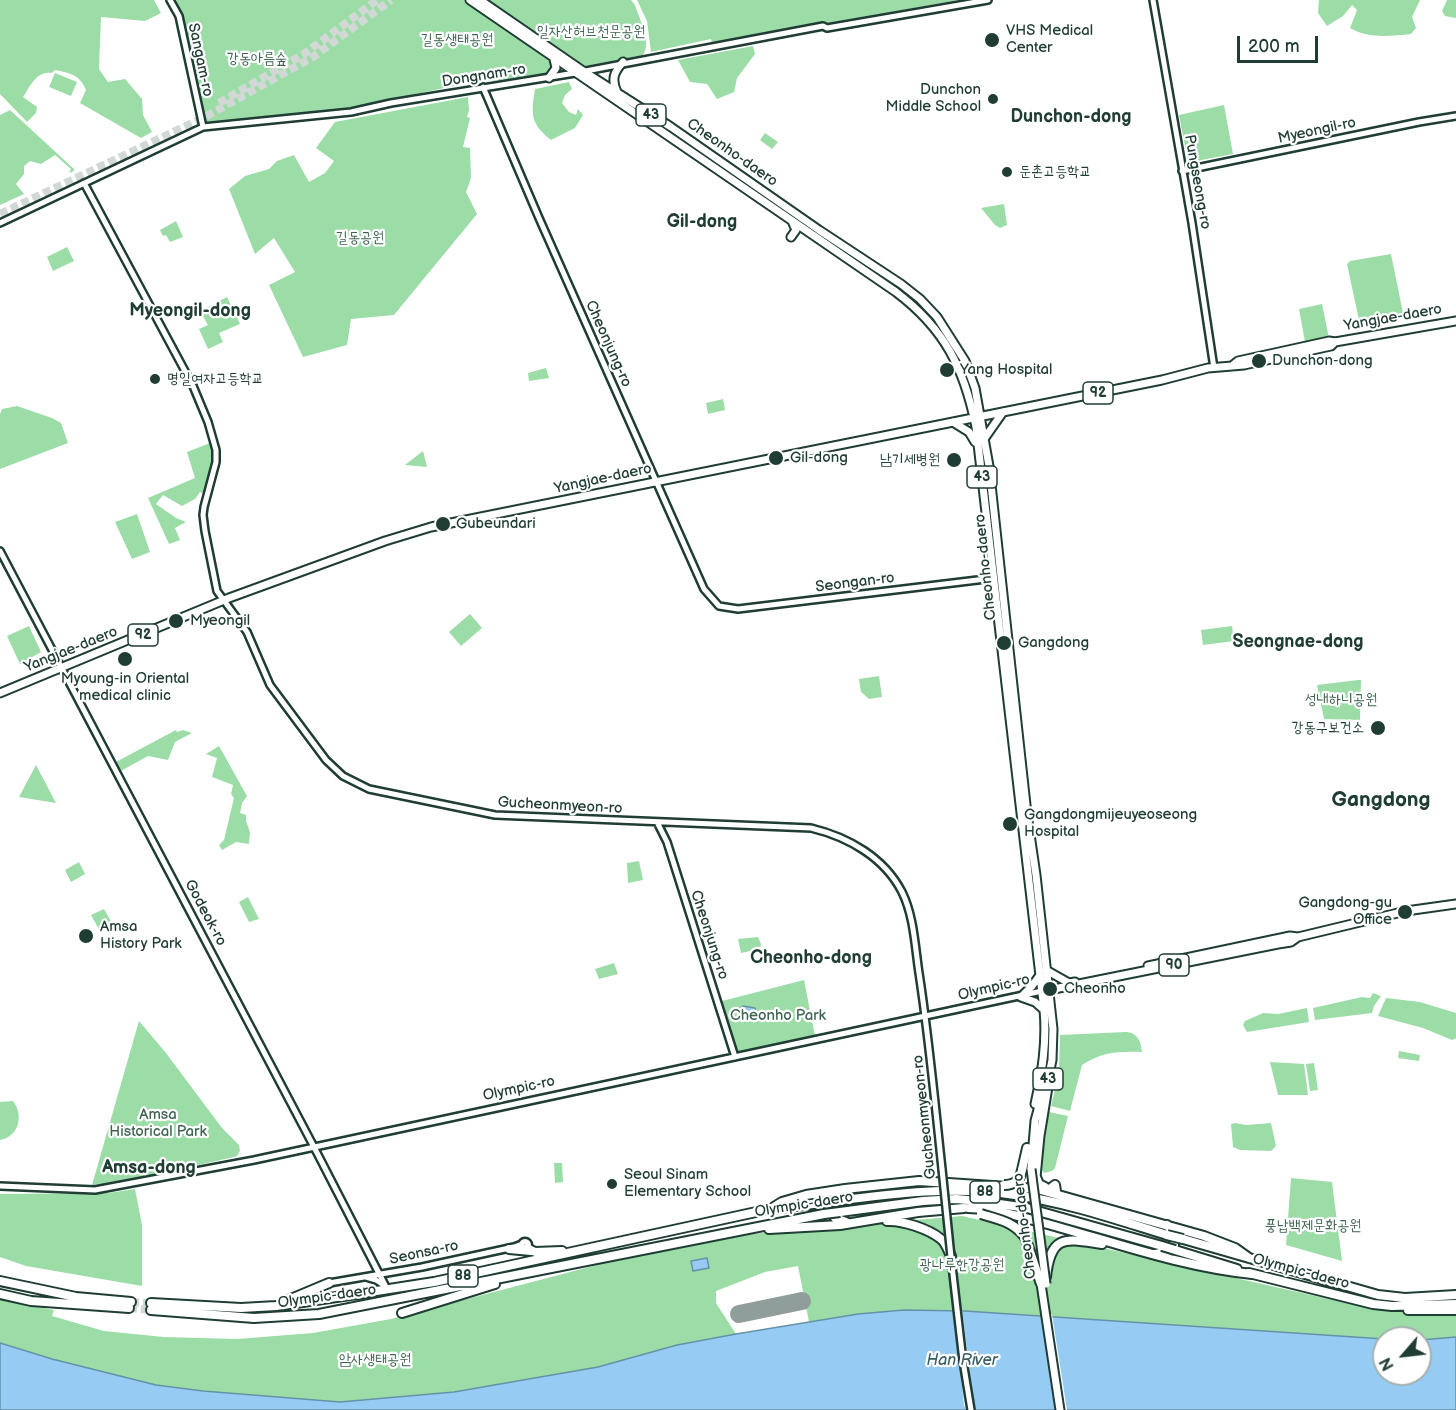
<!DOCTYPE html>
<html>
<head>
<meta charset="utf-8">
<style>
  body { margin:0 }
  #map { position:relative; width:1456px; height:1410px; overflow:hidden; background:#fff; font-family:"Balsamiq Sans",sans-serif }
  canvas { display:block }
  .north { position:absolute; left:1372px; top:1326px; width:60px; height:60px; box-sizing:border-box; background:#fff; border:2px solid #a5b1ae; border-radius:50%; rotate:242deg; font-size:16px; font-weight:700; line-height:24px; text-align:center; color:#1f3d34 }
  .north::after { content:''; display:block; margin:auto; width:21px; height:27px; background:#1f3d34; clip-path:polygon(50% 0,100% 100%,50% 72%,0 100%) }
  .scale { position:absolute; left:1237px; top:36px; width:81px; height:27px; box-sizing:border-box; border:3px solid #1f3d34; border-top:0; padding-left:8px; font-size:18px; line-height:21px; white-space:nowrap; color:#1f3d34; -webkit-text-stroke:4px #fff; paint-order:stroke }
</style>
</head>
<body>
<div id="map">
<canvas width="1456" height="1410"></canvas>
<div class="north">N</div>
<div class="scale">200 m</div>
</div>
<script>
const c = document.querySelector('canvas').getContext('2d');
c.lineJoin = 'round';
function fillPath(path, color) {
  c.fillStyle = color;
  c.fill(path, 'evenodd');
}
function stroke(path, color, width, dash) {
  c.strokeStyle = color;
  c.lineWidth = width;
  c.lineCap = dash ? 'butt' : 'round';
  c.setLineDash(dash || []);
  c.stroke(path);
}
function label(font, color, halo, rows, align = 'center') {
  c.font = font + ' "Balsamiq Sans","Poor Story",sans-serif';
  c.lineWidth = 4.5;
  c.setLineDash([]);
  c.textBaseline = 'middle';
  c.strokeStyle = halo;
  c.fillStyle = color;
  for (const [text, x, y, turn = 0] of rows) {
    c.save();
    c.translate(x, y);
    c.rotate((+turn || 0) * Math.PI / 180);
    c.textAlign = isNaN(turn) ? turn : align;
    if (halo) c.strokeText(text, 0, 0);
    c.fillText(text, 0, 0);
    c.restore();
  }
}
fillPath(new Path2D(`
  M0 0H154L161 13 145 21 101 17 99 69 108 82 125 79 142 99 143 115 152 132 141 138 80 103 86 90C80 75 70 73 55 70L52 73C37 70 30 86 23 97L37 107 36 113 27 122 0 94Z
  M173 0H468L554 64 553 72 545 75 463 84 351 108 284 117 208 124 204 119 194 80 182 18Z
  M485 0H631L635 5C639 18 652 43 643 55L585 66 578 64Z
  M637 0H959L712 44 711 39 651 52 647 21Z
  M1319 0H1420L1412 17 1416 28 1411 34C1391 36 1368 39 1350 28L1357 10 1352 5 1343 16 1327 26 1318 13Z
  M1447 0H1456V18L1445 16 1442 11Z
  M753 46 755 54 737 78 734 92 717 99 707 84 690 82 678 60Z
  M55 73 77 82 71 96 49 87Z
  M569 82 572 89 565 95 562 103 569 112 576 115 578 109 583 115 575 128 551 140C530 123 531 114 535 89Z
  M468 97 469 110 467 117 470 118 463 147 470 148 471 178 466 192 477 214 394 315 351 319 347 345 303 357 269 285 295 272 274 238 255 254 229 189 245 176 269 169 277 161 294 155 309 182 325 173 334 161 316 148 335 122Z
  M1224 105 1233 154 1191 162 1188 161 1179 115Z
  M10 110 74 169V171L69 173 71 169 55 155 41 164 30 161 24 166V174L16 184 24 194 0 205V115Z
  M765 133 778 142 772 149 760 140Z
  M1004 204 1007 225 1000 228 995 225 981 208Z
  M176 221 183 237 170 242 166 235 163 236 160 230Z
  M67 247 74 261 53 271 47 257Z
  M1391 254 1404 318 1363 327 1360 325 1347 264 1350 261Z
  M227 297 240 324 219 333 223 342 208 349 199 329 208 325 200 311Z
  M1322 304 1329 338 1305 342 1299 309Z
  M546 368 549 378 529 381 528 373Z
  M723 399 725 410 708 414 706 403Z
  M17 406 52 418 61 423 68 443 0 469V414L2 409Z
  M210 443 213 453 206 495 200 492 195 499 182 506 163 495 156 504 176 518 186 522 175 528 180 540 169 544 148 498 195 478 187 452Z
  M423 451 427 467 405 465Z
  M137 514 150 552 132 559 115 522Z
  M470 614 482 628 461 646 449 632Z
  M29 626 41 652 20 664 7 636Z
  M1232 626 1234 641 1203 645 1201 630Z
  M879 676 882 697 869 699 861 692 859 679Z
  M1358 680H1361L1360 720 1324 719 1317 685Z
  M176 730 177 732 183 730 192 733 175 742 168 760 148 756 119 772 114 763Z
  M219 746 247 796 242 803 240 813 246 815V821L250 832 249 844 236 842 222 850 219 845 224 840 234 798 231 794 233 785 212 777 217 758 206 754Z
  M36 765 56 803 19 797Z
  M639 861 643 880 628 883 627 863Z
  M79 862 85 874 71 882 65 870Z
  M248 897 259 919 249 922 239 902Z
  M104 909 113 925 100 931 91 915Z
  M758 937 761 944 760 949 741 953 738 939Z
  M614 963 618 974 599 979 595 969Z
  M804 980 815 1036 737 1053 722 1001Z
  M1373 993 1381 996 1374 1006 1372 1013 1315 1020 1313 1008 1362 997 1370 998Z
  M1386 998 1420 1002 1456 1013V1038L1452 1040 1423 1028 1378 1016Z
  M1307 1008 1309 1022 1247 1032 1243 1025 1245 1021 1263 1013 1278 1014Z
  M139 1021 166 1053 222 1128 239 1145 240 1151 237 1156 234 1157 118 1183 92 1185Z
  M1125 1032C1137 1032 1141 1041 1142 1052 1120 1051 1101 1052 1082 1065L1070 1111 1051 1106 1059 1073 1060 1035Z
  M1399 1051 1420 1055 1419 1061 1398 1058Z
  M1270 1062 1304 1064 1308 1095H1278Z
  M1314 1063 1318 1090 1310 1091 1306 1064Z
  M13 1101C24 1115 19 1137 0 1140V1102Z
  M1049 1112 1068 1116 1055 1168 1052 1171 1044 1173 1041 1168Z
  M1235 1123 1246 1125 1271 1123 1276 1146 1271 1151 1240 1150 1233 1147 1231 1124Z
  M554 1163H562L563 1182 555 1183Z
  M1291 1178 1332 1182 1342 1261 1286 1245Z
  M135 1189 142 1225V1286L26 1266 0 1257V1194L108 1193Z
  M962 1216 1377 1310 1428 1313H1456V1337L1425 1340H1420V1338L1373 1339 965 1311 904 1310 858 1314 809 1322 798 1266 765 1272 716 1291V1303L736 1334 677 1345 598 1367 454 1392 340 1402 203 1391 156 1385 52 1359 0 1343V1299L54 1310 52 1316 104 1331 164 1337 237 1339 313 1333 391 1319 631 1256 727 1236Z`), '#9cdda7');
const water = new Path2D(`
  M743 1006 755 1008 756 1012 754 1017 749 1018 742 1013 740 1008Z
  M707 1258 709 1268 693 1271 691 1261Z
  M904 1310 965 1311 1384 1339V1374H1420V1340L1456 1337V1410H0V1343L52 1359 156 1385 203 1391 340 1402 454 1392 598 1367 677 1345 736 1334 858 1314Z`);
fillPath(water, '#96cbf4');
stroke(water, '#6692a7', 1.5);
fillPath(new Path2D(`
  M954 1308H962L974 1410H966L964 1405Z
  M1041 1313 1052 1314 1067 1410H1056Z`), '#fff');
stroke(new Path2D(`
  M739 1314 802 1301`), '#8f9e9a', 18);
stroke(new Path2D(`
  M131 1302 151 1303
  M129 1308 151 1310`), '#d2d8d6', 8, [8, 4]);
stroke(new Path2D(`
  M219 103 304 54 377 0
  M0 214 205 117 313 57 391 0`), '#d2d8d6', 8, [8, 4]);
const secondary = new Path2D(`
  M170 0 179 16 203 127
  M1153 0 1192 223 1214 368
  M483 87 539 218 704 589 719 606 738 609 994 578
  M1182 171 1419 122 1456 116
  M84 183 193 386 208 422 216 450V462L204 507 203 515 205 531 217 591 247 632 270 685 326 760 343 776 369 789 495 815 811 828C848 837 884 857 902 892 914 916 915 947 919 973 929 1038 935 1104 942 1169
  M0 223 203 127 351 112 391 103 575 73 823 26 827 28 988 0
  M0 551 314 1147 386 1287
  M657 822 667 842 735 1057
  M0 1186 95 1190 254 1160 1042 991
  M521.5 1245a3.5 3.5 0 1 1 7 0a3.5 3.5 0 1 1-7 0Z
  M951 1257 963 1361 971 1410
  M366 1277 376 1280 385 1286
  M329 1283 422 1267 514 1247 522 1244`);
const primary = new Path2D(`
  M470 0 896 292C945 329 964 368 976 427L1044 1010C1047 1043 1042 1072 1035 1104
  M480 0 583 71 671 127 819 230 901 284 920 299 937 317 965 361 975 388 989 466 1027 814 1036 875 1053 1029 1052 1060 1048 1080 1041 1098 1035 1121 1031 1169
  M549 78 556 68 554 59
  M617 92C611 79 614 72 623 62
  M791 237 796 230 792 221
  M1233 365 1238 361 1329 341 1335 342 1456 321
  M953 422 969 432 975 442
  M984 439 1003 412
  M0 693 229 598 385 541 431 527 1162 380 1208 368 1244 365 1331 346 1335 342
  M1148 966 1290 936 1298 937
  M1046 970 1069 983 1075 982
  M1040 975 1032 986 1021 997 1035 1002 1044 1010
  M1044 991 1278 944 1291 942 1298 937 1406 911 1456 904
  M1036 1177 1040 1136 1048 1087
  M1041 1284 1060 1410`);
const trunk = new Path2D(`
  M1022 1170 1027 1148
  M1036 1177 1039 1184 1045 1187
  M1051 1188 1055 1185 1056 1191
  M840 1190 832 1197 830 1210 835 1218 846 1222
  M836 1201C896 1193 955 1186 1015 1195 1066 1202 1118 1220 1167 1235
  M774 1207 782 1202 806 1195 845 1189 919 1181 1037 1189 1204 1236 1235 1248 1249 1258
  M968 1208C998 1209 1029 1219 1058 1227 1122 1245 1185 1267 1252 1274
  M840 1212 923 1201 956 1199 979 1201 1027 1208 1162 1246
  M887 1221C902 1220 929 1229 941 1239 946 1243 948 1250 951 1256
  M769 1229 840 1225 918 1212 964 1208
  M1183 1239 1378 1295 1405 1298 1456 1295
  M527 1248 535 1252 562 1251
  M509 1249 531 1251
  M1175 1250 1237 1269
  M1155 1254 1167 1252 1174 1245V1233L1167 1225
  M1249 1273 1373 1304 1392 1306 1456 1304
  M1046 1277C1051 1233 1066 1239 1102 1244
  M0 1281 76 1297 131 1302
  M0 1294 31 1301 129 1308
  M286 1301 329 1283
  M151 1303 241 1308 276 1306 370 1292 434 1282 770 1209 822 1203
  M151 1310 254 1318 319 1314 824 1214
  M1408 1310H1456
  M402 1313 495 1284`);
stroke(secondary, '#1f3d34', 10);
stroke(primary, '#1f3d34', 11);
stroke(trunk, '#1f3d34', 12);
stroke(secondary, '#fff', 5);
stroke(primary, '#fff', 7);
stroke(trunk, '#fff', 8);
const secondaryBridge = new Path2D(`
  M942 1169 951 1257`);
const primaryBridge = new Path2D(`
  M1031 1169 1046 1284`);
const trunkBridge = new Path2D(`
  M1004 1185C1015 1185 1020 1180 1022 1170
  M822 1203 836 1201
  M824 1214 840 1212
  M981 1214C1000 1220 1012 1221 1025 1237L1041 1284
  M1167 1235 1183 1239
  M1162 1246 1175 1250`);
stroke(secondaryBridge, '#1f3d34', 10, []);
stroke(primaryBridge, '#1f3d34', 11, []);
stroke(trunkBridge, '#1f3d34', 12, []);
stroke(secondaryBridge, '#fff', 5);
stroke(primaryBridge, '#fff', 7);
stroke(trunkBridge, '#fff', 8);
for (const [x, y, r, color] of [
  [992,40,8,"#1f3d34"],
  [993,99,6,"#1f3d34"],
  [1007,172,6,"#1f3d34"],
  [1259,361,8,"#1f3d34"],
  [947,370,8,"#1f3d34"],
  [155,379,6,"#1f3d34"],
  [776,458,8,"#1f3d34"],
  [954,460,8,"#1f3d34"],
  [443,524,8,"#1f3d34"],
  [176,621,8,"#1f3d34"],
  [1004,643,8,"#1f3d34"],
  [125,659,8,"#1f3d34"],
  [1378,728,8,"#1f3d34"],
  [1010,824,8,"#1f3d34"],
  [1405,912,8,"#1f3d34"],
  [86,936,8,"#1f3d34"],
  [1050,989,8,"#1f3d34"],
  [612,1184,6,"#1f3d34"]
]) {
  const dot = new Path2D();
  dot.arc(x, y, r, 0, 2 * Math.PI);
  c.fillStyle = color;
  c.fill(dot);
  stroke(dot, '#fff', 2);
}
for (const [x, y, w] of [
  [651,115,30],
  [1098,393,30],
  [982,477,30],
  [143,635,30],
  [1174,965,30],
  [1048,1079,30],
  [985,1192,30],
  [463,1276,30]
]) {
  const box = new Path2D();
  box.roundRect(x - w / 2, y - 11, w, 22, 4.5);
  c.fillStyle = '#fff';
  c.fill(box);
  stroke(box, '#1f3d34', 1.5);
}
label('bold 14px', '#1f3d34', null, [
  ["43",651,115],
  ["92",1098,393],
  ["43",982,477],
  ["92",143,635],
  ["90",1174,965],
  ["43",1048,1079],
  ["88",985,1192],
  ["88",463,1276]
]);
label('15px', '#1f3d34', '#fff', [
  ["VHS Medical",1006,31],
  ["Center",1006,48],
  ["Dunchon",981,90,"right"],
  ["Middle School",981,107,"right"],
  ["둔촌고등학교",1019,172],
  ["Dunchon-dong",1272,361],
  ["Yang Hospital",960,370],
  ["명일여자고등학교",167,379],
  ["Gil-dong",790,458],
  ["남기세병원",940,460,"right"],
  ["Gubeundari",456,524],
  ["Myeongil",190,621],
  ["Gangdong",1018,643],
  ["Myoung-in Oriental",125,679,"center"],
  ["medical clinic",125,696,"center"],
  ["강동구보건소",1364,728,"right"],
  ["Gangdongmijeuyeoseong",1024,815],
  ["Hospital",1024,832],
  ["Gangdong-gu",1392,903,"right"],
  ["Office",1392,920,"right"],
  ["Amsa",100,927],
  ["History Park",100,944],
  ["Cheonho",1064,989],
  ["Seoul Sinam",624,1175],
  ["Elementary School",624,1192]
], 'left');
label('15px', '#3e6551', '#fff', [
  ["일자산허브천문공원",591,32],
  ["길동생태공원",457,40],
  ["강동아름숲",257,59],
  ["길동공원",360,238],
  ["성내하니공원",1341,700],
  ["Cheonho Park",778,1016],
  ["Amsa",158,1115],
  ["Historical Park",158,1132],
  ["풍납백제문화공원",1313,1226],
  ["광나루한강공원",962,1265],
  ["암사생태공원",375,1360]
]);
label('15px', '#1f3d34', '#fff', [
  ["Sangam-ro",200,60,78],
  ["Dongnam-ro",484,76,-9],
  ["Myeongil-ro",1317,131,-12],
  ["Cheonho-daero",732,153,35],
  ["Pungseong-ro",1197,182,80],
  ["Yangjae-daero",1393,318,-10],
  ["Cheonjung-ro",608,344,66],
  ["Yangjae-daero",603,479,-12],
  ["Cheonho-daero",986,567,-96],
  ["Seongan-ro",855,583,-7],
  ["Yangjae-daero",71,650,-22],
  ["Gucheonmyeon-ro",560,806,3],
  ["Godeok-ro",205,913,62],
  ["Cheonjung-ro",709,935,72],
  ["Olympic-ro",994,988,-13],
  ["Olympic-ro",519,1089,-12],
  ["Gucheonmyeon-ro",925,1117,-96],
  ["Olympic-daero",804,1205,-9],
  ["Cheonho-daero",1025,1226,-97],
  ["Seonsa-ro",424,1253,-12],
  ["Olympic-daero",1301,1272,15],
  ["Olympic-daero",327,1297,-8]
]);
label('italic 16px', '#3d6064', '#fff', [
  ["Han River",962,1361]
]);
label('bold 18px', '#1f3d34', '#fff', [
  ["Dunchon-dong",1071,117],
  ["Gil-dong",702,222],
  ["Myeongil-dong",190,311],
  ["Seongnae-dong",1298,642],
  ["Cheonho-dong",811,958],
  ["Amsa-dong",149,1168]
]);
label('bold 21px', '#1f3d34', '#fff', [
  ["Gangdong",1381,801]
]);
</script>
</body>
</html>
